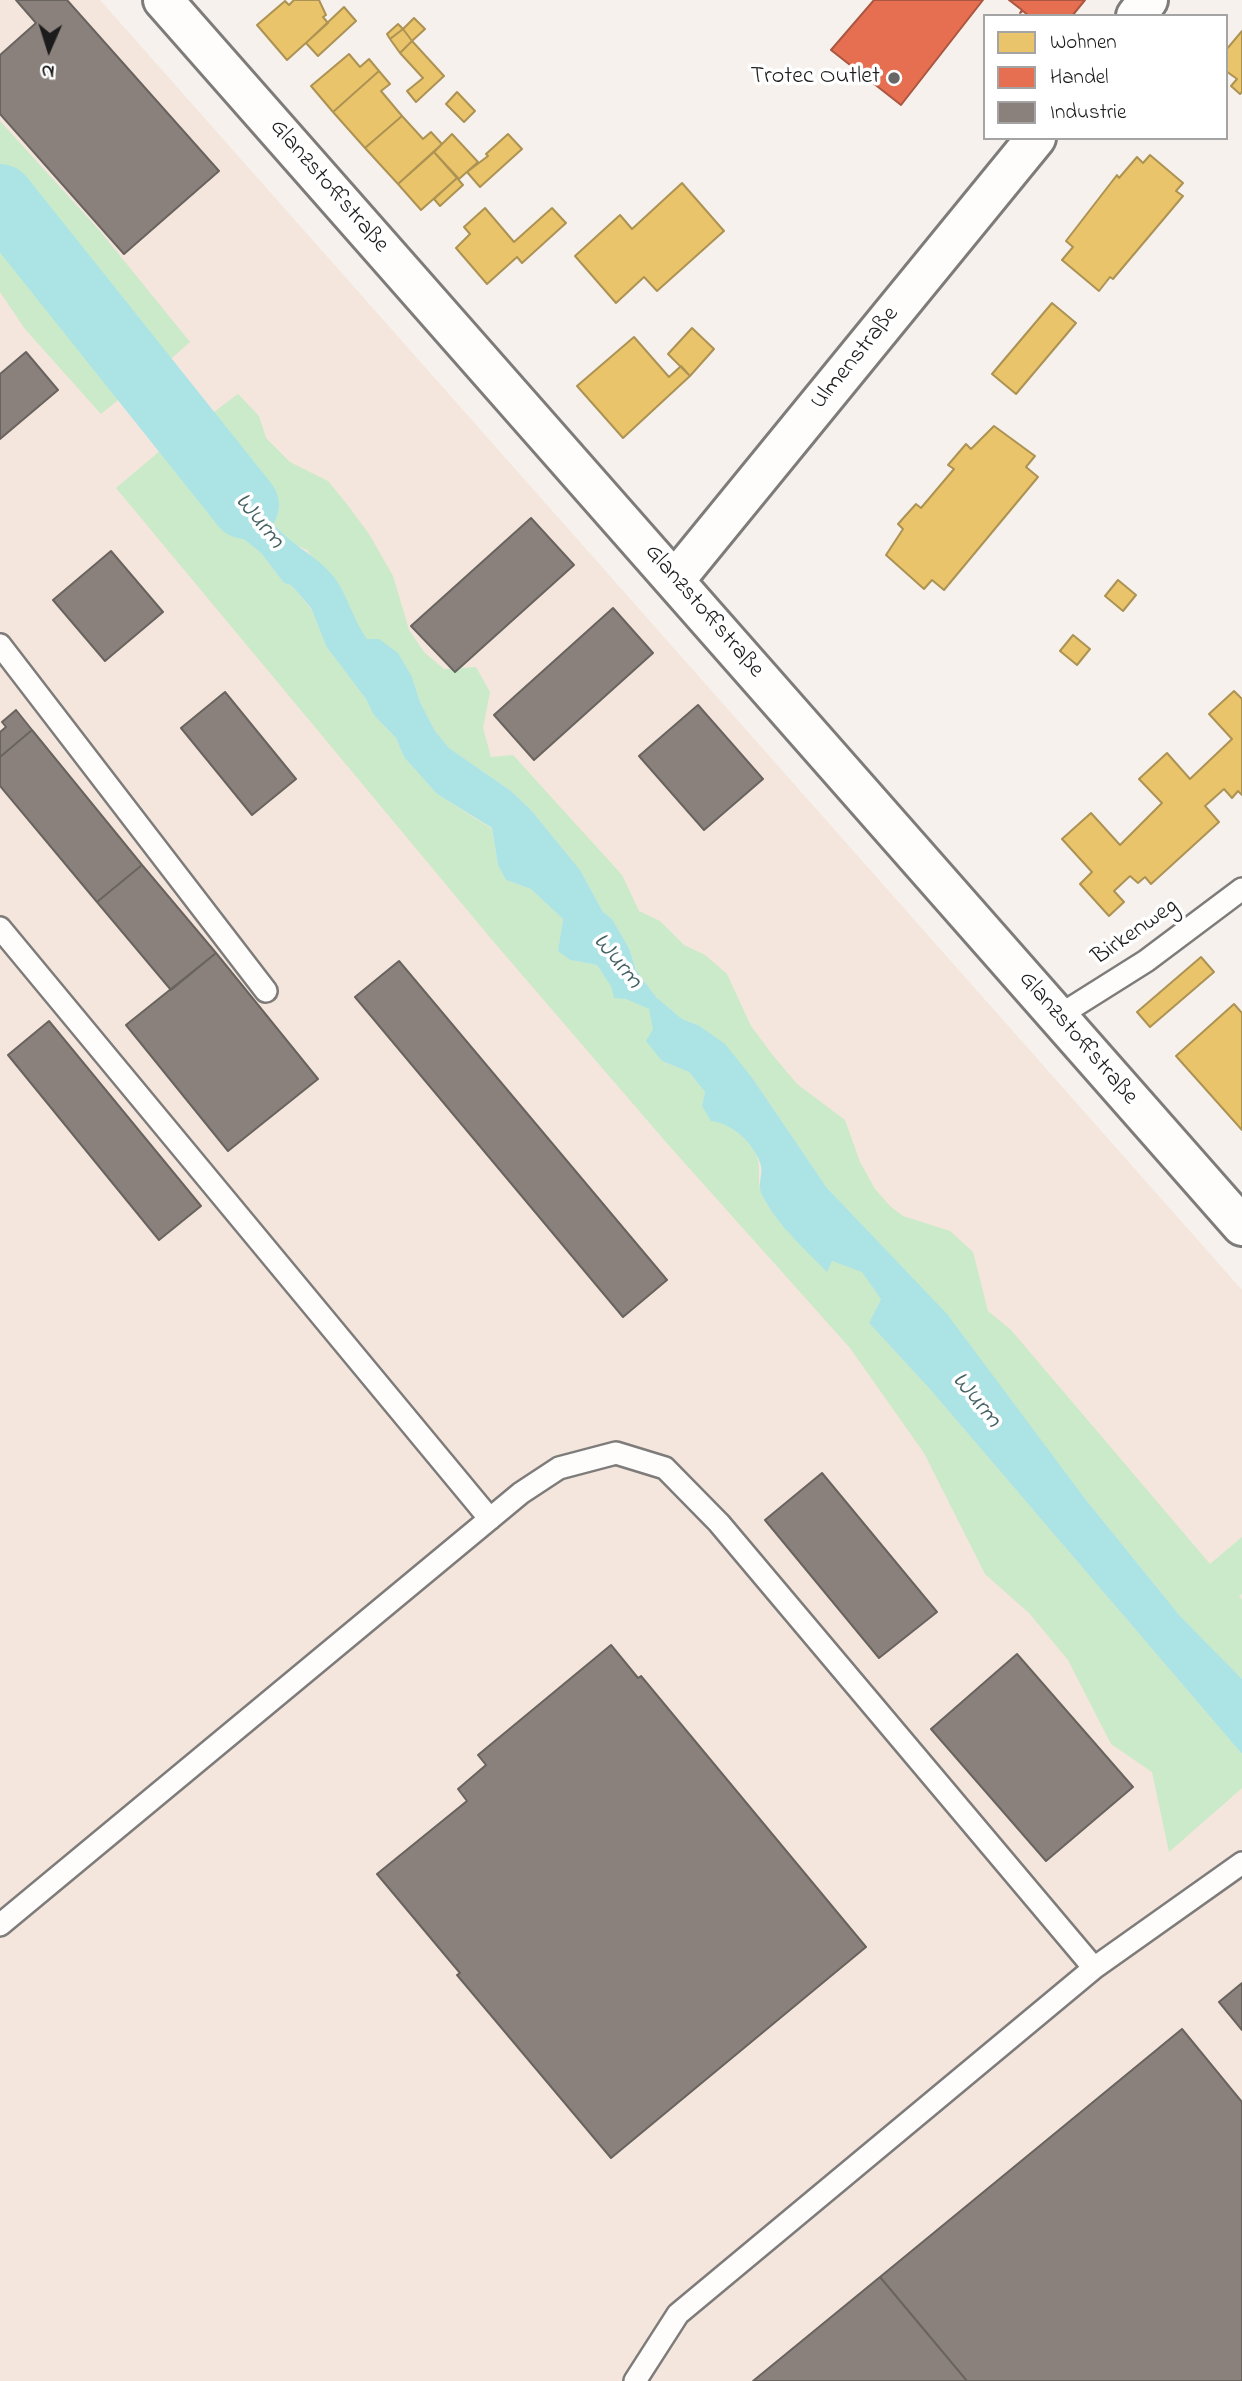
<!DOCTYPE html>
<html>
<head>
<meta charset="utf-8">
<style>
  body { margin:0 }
  #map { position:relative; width:1242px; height:2381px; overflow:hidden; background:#f6f1ec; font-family:"Indie Flower",sans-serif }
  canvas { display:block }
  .legend { position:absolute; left:983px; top:14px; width:245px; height:126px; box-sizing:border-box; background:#fff; border:2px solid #a4a4a4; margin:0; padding:9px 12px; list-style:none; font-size:21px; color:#1c1c1c }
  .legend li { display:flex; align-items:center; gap:14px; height:35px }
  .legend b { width:35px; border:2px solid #a4a4a4 }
  .north { position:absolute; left:14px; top:14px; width:70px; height:70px; -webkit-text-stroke:5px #fff; paint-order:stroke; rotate:183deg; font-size:19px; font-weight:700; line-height:28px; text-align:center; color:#1c1c1c }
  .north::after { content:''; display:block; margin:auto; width:24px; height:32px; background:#1c1c1c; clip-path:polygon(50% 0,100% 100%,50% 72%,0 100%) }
</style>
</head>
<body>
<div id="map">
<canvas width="1242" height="2381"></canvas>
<ul class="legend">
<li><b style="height:19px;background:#e9c46a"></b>Wohnen</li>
<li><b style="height:19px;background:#e76f51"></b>Handel</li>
<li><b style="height:19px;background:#8a817c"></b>Industrie</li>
</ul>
<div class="north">N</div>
</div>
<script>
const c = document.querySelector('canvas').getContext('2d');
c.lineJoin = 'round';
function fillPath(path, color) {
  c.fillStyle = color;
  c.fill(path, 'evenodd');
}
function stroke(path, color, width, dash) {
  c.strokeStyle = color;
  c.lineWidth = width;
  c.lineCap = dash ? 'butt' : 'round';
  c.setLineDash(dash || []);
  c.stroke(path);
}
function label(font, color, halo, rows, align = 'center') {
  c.font = font + ' "Indie Flower",sans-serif';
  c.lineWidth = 7;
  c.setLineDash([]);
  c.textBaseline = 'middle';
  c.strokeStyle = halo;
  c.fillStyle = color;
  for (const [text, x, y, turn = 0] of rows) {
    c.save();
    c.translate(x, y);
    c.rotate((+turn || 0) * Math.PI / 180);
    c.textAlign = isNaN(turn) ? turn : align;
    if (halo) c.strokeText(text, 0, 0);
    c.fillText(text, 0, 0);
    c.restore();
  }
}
fillPath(new Path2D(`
  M0 0H100L1242 1290V2381H0Z`), '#f4e6dc');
fillPath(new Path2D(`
  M0 121 99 230 190 342 156 372 0 176Z
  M0 231 59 299 130 390 101 414 25 329 0 292Z
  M238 394 259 416 266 438 290 462 328 481 346 503 369 534 393 576 409 630 424 652 444 669 476 667 490 692 483 728 491 757 513 755 622 875 639 911 660 921 684 945 705 955 727 974 751 1026 771 1053 797 1084 845 1120 860 1162 875 1189 890 1206 903 1216 950 1231 973 1252 988 1311 1011 1330 1210 1564 1242 1537V1594L1239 1596 1242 1600V1679L1180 1616 1086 1500 946 1314 827 1188 753 1079 698 1025 682 1019 656 997 636 970 629 948 612 919 603 912 580 870 531 810 511 791 449 748 435 731 420 702 412 677 367 639 355 623 350 607 307 550 287 541 270 519 262 505 259 478 223 448 206 444 198 424Z
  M161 450 220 504 230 528 261 553 284 583 291 585 311 609 326 646 366 699 373 714 396 738 404 757 437 794 492 829 498 865 506 880 531 889 563 919 558 951 570 960 597 965C611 987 625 998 649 1009L662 1061 689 1072 705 1092 702 1106C718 1120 739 1130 752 1147 765 1164 754 1180 763 1197 778 1226 805 1248 827 1271L832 1261 862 1271 881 1299 869 1323 929 1388 1242 1754V1788L1169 1852 1152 1772 1111 1744 1068 1660 1029 1613 985 1574 924 1453 850 1348 665 1141 493 941 116 488Z`), '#caeac9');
fillPath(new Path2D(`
  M0 176 156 372 130 390 59 299 0 231Z
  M198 424 206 444C227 450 249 457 259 478 265 492 261 506 270 519 287 544 315 553 334 577 348 596 353 620 367 639H379L398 653 412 677 420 702 435 731 449 748 511 791 531 810 580 870 603 912 612 919 629 948 636 970 656 997 682 1019 698 1025 725 1044 753 1079 827 1188 947 1314 1086 1500 1180 1616 1242 1679V1754L929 1388 869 1323 881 1299 862 1272 832 1261 827 1272C805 1249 778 1226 763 1197 756 1185 763 1178 761 1166 756 1145 732 1123 711 1121L702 1106 705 1092 689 1072 662 1061 646 1041 653 1029 649 1009 626 999 614 998 611 986 597 965 570 960 558 951 563 919 531 889 506 880 498 865 492 828 437 794 404 757 396 738 373 714 366 699 326 646 311 608 291 585 284 583 261 553 230 528 220 504 161 450Z`), '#ace4e6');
const homes = new Path2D(`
  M294 0H319L326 15 323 17 328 23 287 60 257 25 285 1 289 5Z
  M344 7 356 21 318 56 306 43Z
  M414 18 425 29 412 41 403 29Z
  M398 24 403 29 390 39 387 34Z
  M403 29 412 41 400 53 390 39Z
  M1242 31V92L1240 94 1231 86 1237 79 1226 71V50Z
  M412 41 444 76 416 102 407 91 423 78 400 53Z
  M349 54 360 67 369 59 379 71 333 112 311 86Z
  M379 71 390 84 381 91 402 116 365 148 333 112Z
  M457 92 475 111 464 122 446 104Z
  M402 116 423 139 431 132 442 144 398 184 365 148Z
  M452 134 478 162 459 179 434 152Z
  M508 134 522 149 480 187 467 172 488 156 486 154Z
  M434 152 457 178 421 210 398 184Z
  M1150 155 1183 183 1176 191 1183 196 1113 279 1110 277 1099 291 1062 260 1073 247 1066 241 1117 175 1119 178 1137 157 1143 163Z
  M457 178 463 185 440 206 434 199Z
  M682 183 724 231 657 291 644 277 616 303 575 256 620 215 632 229Z
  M485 208 514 242 552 208 566 223 522 263 517 257 487 284 456 248 470 234 464 227Z
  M1052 303 1076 323 1016 394 992 374Z
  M692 328 714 349 690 376 668 354Z
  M634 337 669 377 681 366 690 376 623 438 577 386Z
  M994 426 1035 456 1026 467 1038 477 944 590 932 580 924 589 886 555 903 529 898 524 916 504 921 508 954 469 948 465 966 444 971 449Z
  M1118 580 1136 595 1123 611 1105 596Z
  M1073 635 1090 649 1077 665 1060 651Z
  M1234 691 1242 699V795L1238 791 1232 798 1224 789 1205 806 1219 822 1151 884 1145 877 1138 883 1130 876 1114 891 1124 902 1109 916 1080 884 1092 872 1062 839 1091 813 1120 845 1162 803 1139 779 1167 753 1190 779 1232 739 1209 714Z
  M1201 957 1214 972 1150 1027 1137 1012Z
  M1234 1004 1242 1013V1130L1176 1056Z`);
fillPath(homes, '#e9c46a');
stroke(homes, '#ac9253', 2);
const shops = new Path2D(`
  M874 0H983L901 105 831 50Z
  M1009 0H1085L1072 16H1029L1023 11 1020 13 1022 10Z`);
fillPath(shops, '#e76f51');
stroke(shops, '#aa5641', 2);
const industry = new Path2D(`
  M16 0H67L219 171 124 254 0 114V55L36 23Z
  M26 352 58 390 0 439V374Z
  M531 518 574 565 455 672 411 626Z
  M111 551 163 612 105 661 53 600Z
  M613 608 653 653 534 760 494 715Z
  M225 692 296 779 252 815 181 728Z
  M698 705 763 779 704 830 639 756Z
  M16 710 32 730 0 757V732L6 727 2 722Z
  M32 730 142 865 97 902 0 786V757Z
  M142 865 216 953 171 990 97 902Z
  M216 953 318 1079 228 1151 126 1025Z
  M399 961 667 1280 623 1317 355 997Z
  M49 1021 201 1206 159 1240 8 1055Z
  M822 1473 937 1612 879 1658 765 1520Z
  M611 1645 638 1678 641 1676 866 1947 611 2158 457 1975 460 1973 377 1874 467 1801 458 1789 486 1765 478 1755Z
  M1017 1654 1133 1787 1046 1861 931 1729Z
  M1242 1983V2030L1219 2002Z
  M1182 2029 1242 2102V2381H967L880 2277Z
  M880 2277 967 2381H753Z`);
fillPath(industry, '#8a817c');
stroke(industry, '#69635f', 2);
stroke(new Path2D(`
  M0 198 245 505`), '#ace4e6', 68);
const service = new Path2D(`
  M0 645 266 991
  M0 928 490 1519
  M1057 1017 1146 961 1242 889
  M0 1925 521 1493 559 1468 616 1453 665 1468 719 1523 1094 1968
  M635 2381 678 2314 1094 1968 1242 1863`);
const minor = new Path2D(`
  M163 0 1242 1226
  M1136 16 1148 0
  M675 580 1036 138`);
stroke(service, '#7e7c7a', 26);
stroke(minor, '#7e7c7a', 44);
stroke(service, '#fefdfc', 21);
stroke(minor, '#fefdfc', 38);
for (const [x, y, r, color] of [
  [894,78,7,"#686765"]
]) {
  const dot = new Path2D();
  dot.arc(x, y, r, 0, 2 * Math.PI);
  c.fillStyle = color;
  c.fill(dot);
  stroke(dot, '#fff', 2.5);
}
label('24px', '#1c1c1c', '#fff', [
  ["Trotec Outlet",880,78]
], 'right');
label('24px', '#1c1c1c', '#fff', [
  ["Glanzstoffstraße",328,187,49],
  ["Ulmenstraße",856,359,-51],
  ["Glanzstoffstraße",703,612,49],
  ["Birkenweg",1136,933,-35],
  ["Glanzstoffstraße",1077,1039,49]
]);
label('italic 26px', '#446062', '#fff', [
  ["Wurm",258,522,51],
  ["Wurm",616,962,51],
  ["Wurm",975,1401,51]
]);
</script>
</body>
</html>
